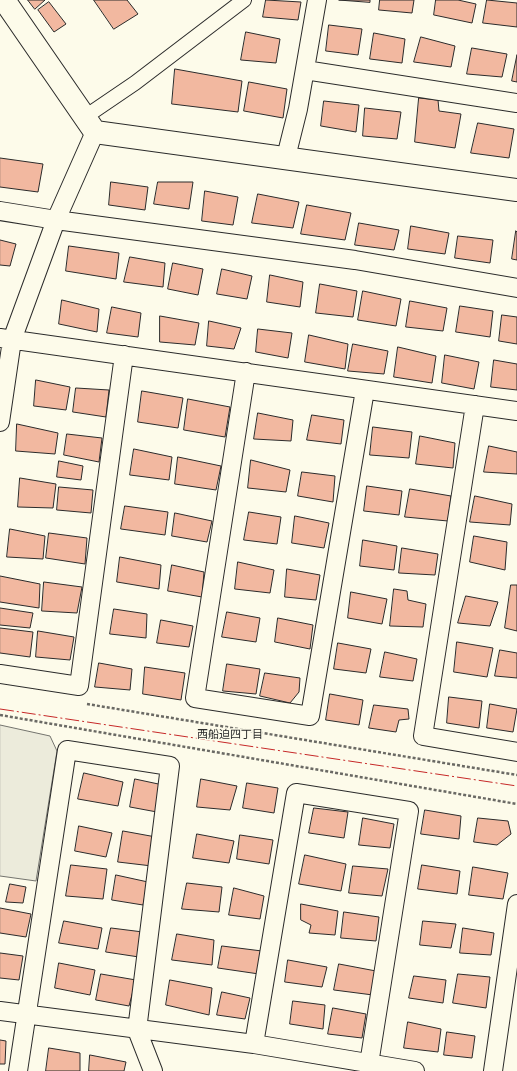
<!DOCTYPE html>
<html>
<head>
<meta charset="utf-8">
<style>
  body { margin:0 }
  canvas { display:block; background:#fdfbea }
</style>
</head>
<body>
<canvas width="517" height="1071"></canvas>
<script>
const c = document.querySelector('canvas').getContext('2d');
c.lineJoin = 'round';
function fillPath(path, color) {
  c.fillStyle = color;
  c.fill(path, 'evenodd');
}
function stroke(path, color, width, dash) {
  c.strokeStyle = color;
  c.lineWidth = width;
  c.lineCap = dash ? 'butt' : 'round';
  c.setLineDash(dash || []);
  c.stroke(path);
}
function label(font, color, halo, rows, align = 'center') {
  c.font = font + ' Literata,"Noto Sans JP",serif';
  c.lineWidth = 3;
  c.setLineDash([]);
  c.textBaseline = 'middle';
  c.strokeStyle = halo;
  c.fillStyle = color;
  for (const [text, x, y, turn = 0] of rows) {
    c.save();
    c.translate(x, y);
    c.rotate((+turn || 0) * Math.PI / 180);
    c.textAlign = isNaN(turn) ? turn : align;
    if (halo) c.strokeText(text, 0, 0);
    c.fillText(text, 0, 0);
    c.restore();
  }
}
const green = new Path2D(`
  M0 725 50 736 57 751 36 881 0 876Z`);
fillPath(green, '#ecebdb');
stroke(green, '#74746e', 1);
const building = new Path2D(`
  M28 0H45L35 9Z
  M94 0H127L138 14 114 29Z
  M266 0 301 2 298 20 263 17Z
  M339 0H370V2Z
  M380 0H414L412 13 379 10Z
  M436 0H458L476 4 472 23 434 15Z
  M487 0 517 3V27L483 23Z
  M49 2 66 24 54 32 38 10Z
  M329 25 362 29 358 55 326 51Z
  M246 32 280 39 276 63 241 60Z
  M374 33 405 39 402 63 370 59Z
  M421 37 455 46 451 67 414 62Z
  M472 48 507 54 502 77 467 74Z
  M517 55V82L512 81Z
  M175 69 242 81 238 112 172 104Z
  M249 82 287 89 283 118 244 111Z
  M419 98 438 100 439 111 461 114 455 148 415 142Z
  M324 101 359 105 356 132 321 126Z
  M365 108 401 112 397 139 363 136Z
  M478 123 514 129 509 158 471 153Z
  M0 158 43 164 38 192 0 187Z
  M111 182 148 187 145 210 109 205Z
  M158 182H193L189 209 154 204Z
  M205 191 238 197 233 225 202 221Z
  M258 194 299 202 293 228 252 223Z
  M307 205 351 213 345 240 301 234Z
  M359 223 399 230 394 250 355 245Z
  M411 226 449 233 445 254 408 249Z
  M516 231 517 232V260L512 259Z
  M458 236 493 240 490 263 455 258Z
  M0 240 16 244 10 266 0 265Z
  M69 246 119 253 116 279 66 271Z
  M130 257 165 263 163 287 124 282Z
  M173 263 203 269 198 295 168 289Z
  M222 269 252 276 247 299 217 294Z
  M270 275 303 282 300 307 267 302Z
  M320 284 357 291 353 317 316 313Z
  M363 291 401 299 396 326 358 320Z
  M62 300 99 309 97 332 59 324Z
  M410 301 447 308 443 331 406 327Z
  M460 306 493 311 490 337 456 332Z
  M112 307 141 313 138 337 107 333Z
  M502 315 517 317V344L499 341Z
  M160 316 199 323 195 345 160 342Z
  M209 321 241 328 234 349 207 346Z
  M258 329 292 333 288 358 256 352Z
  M309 335 348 344 345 369 305 362Z
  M353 344 388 351 384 374 348 371Z
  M398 347 436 356 432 383 394 377Z
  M445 355 479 362 474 389 442 383Z
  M494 360 517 364V390L491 387Z
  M36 380 70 387 66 410 34 406Z
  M76 388 109 390 106 417 73 412Z
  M142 391 183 398 178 428 138 422Z
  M188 399 230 407 225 437 184 430Z
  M258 413 293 420 291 441 254 439Z
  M312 415 344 420 341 444 307 440Z
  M17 424 58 433 55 454 16 451Z
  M373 427 412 432 409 458 370 455Z
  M67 434 102 438 99 462 64 455Z
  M420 436 455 443 453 468 416 464Z
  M489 446 517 452V474L484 472Z
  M134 449 172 457 169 480 130 475Z
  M178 457 221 466 216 490 175 484Z
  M251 460 290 470 286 492 248 488Z
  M59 461 83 466 81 480 57 477Z
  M302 472 335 476 333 502 298 496Z
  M20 478 56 484 53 508 18 507Z
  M367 486 402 491 399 515 364 511Z
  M59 487 93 490 91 513 57 510Z
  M410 489 451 496 448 521 405 517Z
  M475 496 512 504 510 525 470 522Z
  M125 506 168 512 165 535 121 529Z
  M249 512 281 517 277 544 244 540Z
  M175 513 212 521 207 542 172 536Z
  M295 516 329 523 324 548 292 543Z
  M10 529 45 536 43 559 7 557Z
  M49 533 87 538 85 564 46 558Z
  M474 536 507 542 505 570 470 562Z
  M363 540 397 546 394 570 360 566Z
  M402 548 438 554 435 575 399 573Z
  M120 557 161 565 159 589 117 582Z
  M238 562 274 570 270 593 235 589Z
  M172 565 204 572 202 597 168 591Z
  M287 569 320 575 316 600 285 597Z
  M0 576 40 584 39 608 0 602Z
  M44 582 82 587 77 613 42 611Z
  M511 585H517V631L505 628Z
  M394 589 407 591 408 600 426 604 423 627 390 626Z
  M351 592 387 599 382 624 348 618Z
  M466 596 498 602 490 626 458 623Z
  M0 608 33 613 30 628 0 625Z
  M114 609 147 614 146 638 110 634Z
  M227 612 260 618 256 642 222 637Z
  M278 618 313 625 310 649 275 642Z
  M161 620 193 626 189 647 157 643Z
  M0 628 33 632 30 657 0 653Z
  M38 631 74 637 70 660 36 657Z
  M457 642 493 648 487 677 454 672Z
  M338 643 371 649 366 673 334 669Z
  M500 650 517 653V678L495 676Z
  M385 652 417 659 413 681 380 677Z
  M99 663 132 669 130 690 95 687Z
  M227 664 260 669 256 694 223 691Z
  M145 667 185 673 181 700 143 694Z
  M265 673 300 678 299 692 290 703 260 696Z
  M330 694 363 700 359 725 326 720Z
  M449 697 482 701 479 728 447 723Z
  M490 704 517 709 513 732 487 728Z
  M374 705 408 709 409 719 399 720 396 732 369 728Z
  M84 773 123 782 118 806 78 799Z
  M135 779 163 785 157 812 130 807Z
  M201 779 237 786 230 810 197 807Z
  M247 783 278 788 274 813 243 808Z
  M314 808 348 812 344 838 309 833Z
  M425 810 461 816 459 839 421 834Z
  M363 818 394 824 390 848 359 845Z
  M478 818 508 821 511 834 497 845 474 842Z
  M79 826 112 833 106 857 75 851Z
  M123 831 156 837 152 866 118 862Z
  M197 834 234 841 229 863 193 858Z
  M240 835 273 840 269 864 237 859Z
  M305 855 346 864 341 891 299 884Z
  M71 865 107 869 103 899 66 896Z
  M422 865 460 871 457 894 418 889Z
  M353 866 388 869 382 896 349 893Z
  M473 867 508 873 503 899 469 895Z
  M116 875 148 882 143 905 112 900Z
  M187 883 222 887 219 912 182 909Z
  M10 884 26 887 23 903 6 902Z
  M234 888 264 896 260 919 229 915Z
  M301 904 338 911 335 935 309 933 311 925 301 920Z
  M0 908 31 914 26 937 0 933Z
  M344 912 379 917 376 941 341 938Z
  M64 921 102 928 98 949 59 943Z
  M423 921 456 924 451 948 420 945Z
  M111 928 143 932 139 957 106 952Z
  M463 928 494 933 491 955 460 953Z
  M177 934 214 940 212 965 172 960Z
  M222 946 262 951 259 974 218 968Z
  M0 953 23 956 19 980 0 978Z
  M288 960 327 967 322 987 285 982Z
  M59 963 95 970 90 995 55 988Z
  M339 964 376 971 373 995 334 990Z
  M101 974 136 980 129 1006 96 1000Z
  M458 974 490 977 486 1008 453 1003Z
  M414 976 446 980 443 1003 409 998Z
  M170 980 212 988 209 1015 166 1005Z
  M222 992 250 998 245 1019 217 1015Z
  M293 1001 325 1005 323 1029 290 1024Z
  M333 1008 366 1014 362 1038 328 1034Z
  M408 1022 441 1029 438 1052 404 1048Z
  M447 1032 475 1036 472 1058 444 1055Z
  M0 1040 6 1041 5 1064H0Z
  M49 1048 80 1053V1071H46Z
  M90 1055 126 1062 124 1071H89Z`);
fillPath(building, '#f2b8a0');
stroke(building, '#2b2b2b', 1);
const pedestrian = new Path2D(`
  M85 117 135 83 244 0`);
const minor = new Path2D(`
  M305 70 517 103
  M286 157 298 109 317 0
  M0 211 56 220 355 260 517 288
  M0 338 517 411
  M246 372 195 698 310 716 365 390
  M475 405 423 736 517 752
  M0 422 12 340 56 220 95 132
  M0 674 79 686 124 355
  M0 1011 254 1044 415 1071
  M254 1044 296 793 409 811 369 1064
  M18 1071 67 750 170 766 137 1030 153 1071
  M493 1071 517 904`);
const tertiary = new Path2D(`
  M4 0 95 132 517 190`);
stroke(pedestrian, '#2b2b2b', 16);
stroke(minor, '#2b2b2b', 20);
stroke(tertiary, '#2b2b2b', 24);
stroke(new Path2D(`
  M87 704 517 775
  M0 715 517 804`), '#6a6964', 2.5, [3, 2]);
stroke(pedestrian, '#fdfbea', 14);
stroke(minor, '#fdfbea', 18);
stroke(tertiary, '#fdfbea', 22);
stroke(new Path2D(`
  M0 709 517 786`), '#c62828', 1, [14, 3, 2, 3]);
label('11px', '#2b2b2b', '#fdfbea', [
  ["西船迫四丁目",230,735]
]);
</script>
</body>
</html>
